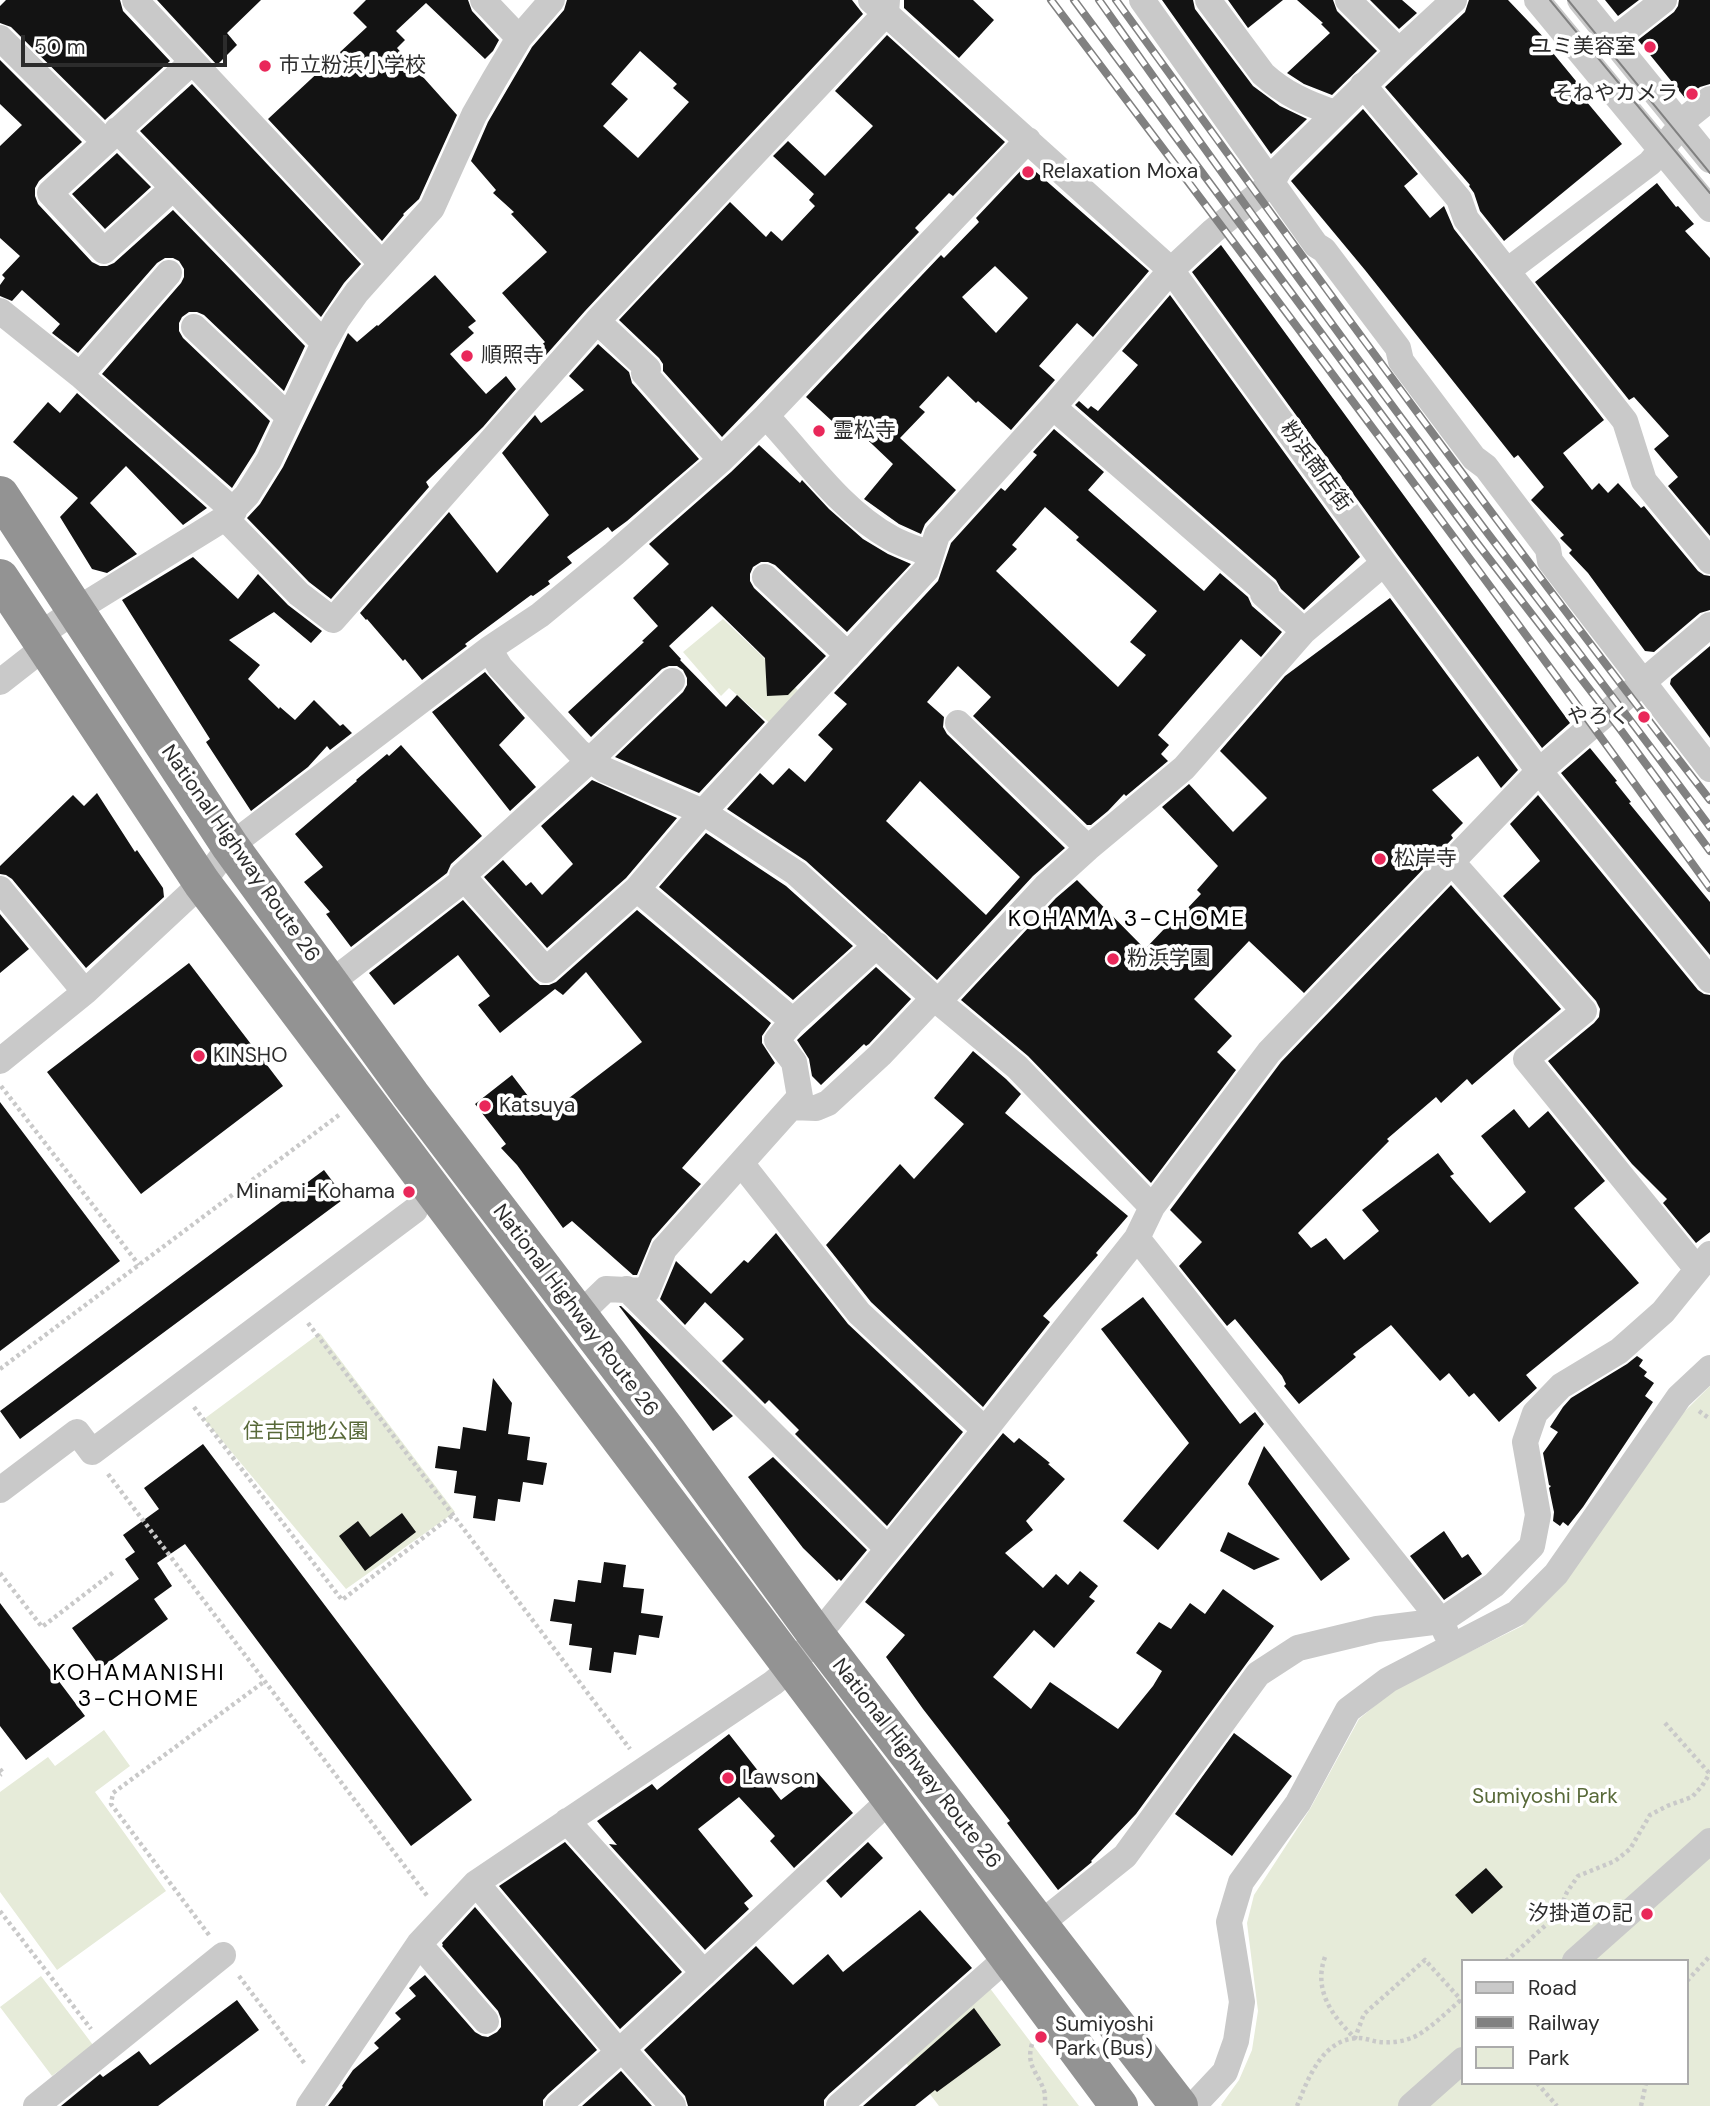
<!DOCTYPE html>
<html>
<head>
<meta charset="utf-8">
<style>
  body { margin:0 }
  #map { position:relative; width:1710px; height:2106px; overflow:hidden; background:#fff; font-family:"DM Sans",sans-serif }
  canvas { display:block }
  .legend { position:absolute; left:1461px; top:1959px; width:228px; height:126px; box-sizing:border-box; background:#fff; border:2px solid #ababab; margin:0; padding:9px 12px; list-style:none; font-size:21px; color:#2c2c2c }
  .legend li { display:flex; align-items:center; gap:14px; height:35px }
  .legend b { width:35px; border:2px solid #ababab }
  .scale { position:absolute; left:21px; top:35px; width:206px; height:32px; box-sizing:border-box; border:4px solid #2c2c2c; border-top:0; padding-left:9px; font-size:21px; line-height:24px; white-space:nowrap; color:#2c2c2c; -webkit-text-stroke:5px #fff; paint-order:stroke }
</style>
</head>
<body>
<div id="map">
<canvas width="1710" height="2106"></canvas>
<ul class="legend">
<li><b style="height:9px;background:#c9c9c9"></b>Road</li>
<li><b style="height:9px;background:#818181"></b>Railway</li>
<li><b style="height:19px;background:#e6ebd9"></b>Park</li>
</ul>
<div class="scale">50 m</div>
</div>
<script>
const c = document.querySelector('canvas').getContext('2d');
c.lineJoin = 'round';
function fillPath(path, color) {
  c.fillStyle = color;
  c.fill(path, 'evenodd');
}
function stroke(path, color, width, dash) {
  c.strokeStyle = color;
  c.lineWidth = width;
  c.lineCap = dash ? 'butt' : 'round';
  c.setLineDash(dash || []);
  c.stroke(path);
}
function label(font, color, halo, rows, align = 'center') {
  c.font = font + ' "DM Sans","Noto Sans JP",sans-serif';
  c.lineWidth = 7;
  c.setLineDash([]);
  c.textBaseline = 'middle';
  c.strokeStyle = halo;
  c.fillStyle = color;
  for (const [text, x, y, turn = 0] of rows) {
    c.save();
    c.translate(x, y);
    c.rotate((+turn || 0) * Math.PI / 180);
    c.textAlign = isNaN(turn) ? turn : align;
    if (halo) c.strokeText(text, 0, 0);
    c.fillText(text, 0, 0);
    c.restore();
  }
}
fillPath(new Path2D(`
  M723 619 801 693 773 726 729 688 721 696 683 652Z
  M320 1333 455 1512 346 1589 204 1419Z
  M1710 1386V2106H1222L1221 2105 1239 2080 1252 2050 1258 2011 1247 1923 1254 1895 1310 1809 1359 1719 1395 1689 1522 1626 1565 1583 1679 1417ZM1463 1961H1687V2083H1463Z
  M104 1730 130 1766 95 1792 166 1891 57 1970 0 1892V1792L48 1757 55 1766Z
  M41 1976 93 2045 52 2076 0 2007Z
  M989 1987 1079 2106H939L903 2059Z`), '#e6ebd9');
fillPath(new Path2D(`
  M6 0H120L123 11 170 61 105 120 11 27 0 23V6Z
  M157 0H261L227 33 237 45 217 65Z
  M366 0H468L472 11 499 40 493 51 485 59 426 3 396 31 405 40 397 48 457 115 419 199 403 214 404 215 382 241 268 119 367 27 353 13Z
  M567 0H852L863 14 585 311 546 355 538 348 545 342 502 293 547 252 511 214 514 212 493 193 496 190 471 161 488 122 532 47 564 10ZM640 51 677 84 673 88 689 102 638 158 603 126 628 99 611 84Z
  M904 0H973L994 20 959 58 904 8Z
  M1162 0H1193L1195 9 1253 86 1280 106 1307 119 1271 154Z
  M1228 0H1283L1248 28Z
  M1297 0H1333L1337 11 1377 51 1332 95 1304 84 1287 73 1330 33 1321 24 1323 23Z
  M1370 0H1402L1417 13 1399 29Z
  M1469 0H1508L1550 44 1548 47 1585 92 1581 95 1622 144 1504 241 1480 211 1474 193 1469 186 1470 185 1385 87 1465 12Z
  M1605 0H1639L1618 16Z
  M1679 0H1710V84L1700 87 1685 98 1638 40 1674 12 1678 6Z
  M887 35 1005 142 953 196 949 193 915 228 919 232 722 437 663 371V364L659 358 619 320 730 202 766 237 771 231 782 241 815 206 809 200 814 194 773 156 788 141 825 176 873 126 835 91Z
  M0 60 82 142 39 181 35 188V196L38 204 92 262 100 266H107L114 263 173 210 305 346 284 391 204 315 197 312H189L182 317 179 323V331L183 338 270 421 255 452 232 488 102 374 181 283 184 277V269L179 261 173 258H165L157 263 78 353 52 333 60 324 22 290 12 301 0 296V285L5 278 2 275 20 256 0 238V146L22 125 0 104Z
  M192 84 361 264 344 283 321 317 140 131Z
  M1363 109 1418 174 1404 186 1430 218 1444 206 1454 229 1604 420 1563 453 1592 490 1599 483 1608 493 1618 483 1641 508 1644 506 1698 571 1704 575 1710 576V610L1700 613 1654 652 1645 651 1588 573 1569 553 1572 550 1560 538 1564 535 1531 500 1544 487 1518 455 1514 458 1365 270 1291 181Z
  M117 153 151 187 105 229 72 194Z
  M1027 164 1149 271 1093 337 1077 323 1039 366 1055 380 1011 430 978 401 976 403 948 376 919 407 925 412 900 438 956 490 925 524 921 534 899 524 864 499 893 464 853 426 846 434 806 397 941 255 944 258 979 222 976 218ZM995 266 1028 298 996 333 962 297Z
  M1657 183 1676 207 1678 206 1694 224 1685 231 1710 258V536L1668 486 1678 477 1654 449 1669 436 1634 397 1629 400 1535 282Z
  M1221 245 1570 723 1542 748 1397 554 1192 272Z
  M435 275 476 321 468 327 474 333 450 354 486 394 506 376 516 389 483 427 426 482 429 487 331 599 309 582 247 518 260 504 283 467 348 333 357 342 377 325 378 326Z
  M1170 295 1360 557 1304 610 1281 589 1276 580 1075 405 1079 401 1088 409 1091 406 1098 411 1138 365 1122 351Z
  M598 344 629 372 632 383 699 459 627 521 612 532 608 527 567 557 572 563 548 581 550 584 533 596 531 595 465 644 467 646 422 680 405 659 403 661 367 619 366 620 360 613 449 512 497 573 549 515 502 453 535 415 541 423 584 390 569 376Z
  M77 393 207 508 183 525 126 466 90 503 137 554 107 573 92 569 60 517 78 498 13 442 48 402 60 413Z
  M1054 429 1104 472 1088 490 1204 591 1220 573 1248 597 1252 606 1282 632 1261 657 1241 639 1158 735 1169 745 1161 754 1168 761 1126 796 1124 794 1108 811 1091 825H1087L973 716 991 697 958 666 927 702 944 717 943 727 947 734 1065 848 1033 876 937 980 806 861 727 809 760 773 773 785 789 768 805 782 833 749 818 735 847 704 834 693 938 581 951 543 1001 488 1005 491 1037 455 1033 452ZM1045 507 1079 537 1076 540 1157 611 1130 642 1146 655 1118 687 996 571 1017 549 1012 545ZM920 781 1020 877 986 915 886 821Z
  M759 445 800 483 802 480 829 509 863 539 888 554 911 564 847 632 775 565 768 562H761L753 567 750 574V581L754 588 826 656 788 695 767 696 765 658 712 606 669 646 681 659 680 660 726 707 737 695 765 722 699 793 615 757 683 692 687 685V678L683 670 677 666H669L662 669 591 737 568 712 644 642 642 641 658 626 633 598 669 564 649 544 731 472Z
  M193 557 238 599 258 574 288 605 322 631 311 643 274 612 229 640 260 665 248 679 279 709 280 707 295 720 314 700 340 726 343 724 352 733 330 750 327 746 308 767 251 811 206 742 210 739 122 600Z
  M1390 598 1518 770 1501 788 1478 756 1432 790 1463 823 1451 835 1453 838 1304 993 1249 941 1194 999 1232 1036 1217 1052 1236 1070 1151 1183 1028 1056 961 1000 1056 898 1077 880 1145 949 1166 927 1168 929 1201 894 1197 890 1218 866 1162 807 1189 784 1233 832 1267 798 1220 751 1285 676Z
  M1710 646V738L1670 684 1671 679Z
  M485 672 525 718 499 745 536 787 510 811 432 712Z
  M401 745 482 836 451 864 447 873 351 947 326 914 330 912 304 882 323 867 295 834 357 781 356 780 387 754 389 756Z
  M1590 748 1617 781 1615 782 1631 802 1629 803 1710 902V955L1561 773Z
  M592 780 677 818 626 878 547 948 484 877 503 860 526 886 531 882 542 895 573 864 541 826Z
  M97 793 135 852 137 850 163 888 164 897 86 968 12 879 6 875 0 874V866L73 795 84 806Z
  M1538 795 1698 990 1704 994 1710 995V1232L1696 1243 1663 1203 1667 1199 1632 1164 1548 1061 1594 1023 1599 1017 1600 1009 1596 1001 1503 896 1540 861 1510 824Z
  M706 833 786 886 853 946 793 1000 659 887Z
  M1451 885 1561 1009 1472 1085 1467 1079 1441 1103 1436 1097 1387 1139 1389 1141 1298 1233 1311 1248 1326 1238 1344 1260 1379 1231 1362 1210 1438 1153 1454 1174 1450 1176 1490 1223 1526 1192 1481 1136 1514 1109 1529 1128 1548 1111 1605 1181 1574 1208 1639 1283 1526 1375 1537 1388 1499 1422 1474 1393 1469 1397 1449 1373 1440 1381 1391 1325 1353 1354 1356 1357 1299 1404 1284 1386 1286 1384 1282 1376 1235 1319 1227 1326 1179 1266 1202 1242 1170 1210 1281 1062Z
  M463 900 534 980 540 985H549L556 982 637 910 771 1023 762 1036V1043L775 1063 682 1168 701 1184 652 1239 637 1275H633L572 1221 563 1228 517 1165 501 1148 506 1144 475 1104 512 1075 541 1113 552 1103 556 1108 642 1042 586 972 563 995 555 989 500 1033 478 1005 490 996 458 955 394 1005 369 973Z
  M0 914 29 949 0 973Z
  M189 963 283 1086 141 1194 47 1072Z
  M876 967 911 999 869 1044 866 1046 864 1044 821 1085 812 1076 809 1059 797 1040Z
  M973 1051 1006 1079 1021 1094 1005 1113 1128 1216 1096 1253 1098 1255 1043 1316 1050 1322 983 1407 871 1302 826 1245 900 1164 914 1179 964 1124 934 1098Z
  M0 1102 120 1261 0 1351Z
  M324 1170 345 1198 20 1439 0 1411Z
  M776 1233 848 1324 963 1432 887 1526 795 1434 799 1430 769 1400 765 1404 722 1361 744 1339 705 1302 685 1325 660 1299 676 1261 711 1294 744 1260 748 1263Z
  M1143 1297 1240 1424 1255 1412 1264 1424 1158 1550 1123 1521 1189 1443 1101 1329Z
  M619 1306H621L733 1416 713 1431Z
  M1637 1356 1643 1360 1639 1366 1647 1372 1644 1376 1654 1383 1645 1396 1653 1402 1583 1507 1568 1526 1563 1522 1560 1526 1553 1521 1554 1512 1549 1488 1551 1486 1549 1485 1543 1453 1558 1432 1550 1427 1563 1407 1571 1398 1627 1364Z
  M493 1378 512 1403 508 1434 530 1437 527 1460 547 1463 543 1485 523 1482 520 1502 498 1499 495 1521 473 1518 476 1496 454 1493 457 1471 435 1468 438 1446 460 1449 463 1427 486 1431Z
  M1003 1433 1014 1443 1019 1438 1050 1463 1048 1464 1065 1479 1026 1521 1033 1530 1005 1553 1043 1588 1056 1574 1068 1585 1080 1571 1098 1586 1089 1597 1095 1601 1054 1648 1034 1630 993 1677 1031 1709 1050 1682 1118 1729 1153 1686 1162 1671 1136 1653 1159 1622 1171 1629 1190 1603 1205 1614 1223 1589 1274 1626 1136 1814 1091 1861 1092 1862 1058 1890 1007 1823 1010 1821 923 1709 886 1657 905 1635 865 1602Z
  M203 1444 472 1800 411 1846 185 1544 157 1563 172 1586 154 1599 168 1619 101 1668 72 1628 139 1579 125 1559 135 1552 123 1535 159 1509 144 1488Z
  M1264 1446 1350 1559 1321 1581 1248 1484Z
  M773 1457 867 1550 841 1581 839 1579 837 1581 803 1548 748 1477Z
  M402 1513 416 1532 365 1571 339 1536 358 1521 370 1537Z
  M1444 1531 1462 1558 1468 1554 1482 1574 1444 1600 1410 1556Z
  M1228 1532 1280 1559 1254 1570 1220 1551Z
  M604 1562 626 1565 623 1587 644 1589 641 1613 663 1616 659 1638 639 1635 636 1655 614 1652 611 1673 589 1670 592 1648 569 1645 572 1624 550 1621 554 1599 575 1602 578 1580 601 1583Z
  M0 1603 85 1716 26 1760 0 1726Z
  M1234 1733 1292 1776 1232 1856 1175 1814Z
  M729 1734 781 1800 817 1772 853 1813 794 1868 770 1841 775 1836 739 1797 698 1829 753 1896 744 1903 749 1909 705 1950 609 1844 617 1845 597 1821 652 1784 657 1790Z
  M565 1842 682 1972 620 2029 499 1886Z
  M868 1842 883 1858 841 1898 826 1881Z
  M1486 1868 1503 1887 1472 1914 1455 1895Z
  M475 1907 597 2050 548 2094 543 2100V2106H328L343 2087 342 2086 353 2070 379 2048 374 2043 401 2019 395 2013 416 1996 409 1988 425 1975 475 2032 482 2036 488 2037 497 2032 501 2027V2019L498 2011 442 1946 443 1945 442 1943Z
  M920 1910 972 1968 829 2094 824 2100V2106H688L685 2096 644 2050 756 1946 793 1985 828 1954 843 1972Z
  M237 2000 259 2030 158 2106H61L100 2074 103 2077 139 2051 150 2065Z
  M974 2008 1001 2045 937 2092 935 2090 915 2106H863Z
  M621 2071 652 2106H582Z`), '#131313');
stroke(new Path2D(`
  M1 1086 139 1265
  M308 1323 630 1749
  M0 1369 339 1115
  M194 1407 342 1600 453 1515
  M1699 1411 1710 1419
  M108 1474 428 1897
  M0 1573 42 1627 115 1571
  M1665 1723 1710 1774
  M0 1769 3 1773 0 1775
  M0 1911 91 2029
  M209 1935 111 1804 113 1793 265 1681
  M1325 1957C1313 1990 1332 2016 1355 2038L1364 2014 1425 1960 1463 2002
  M1506 1961 1558 1914 1567 1892 1578 1876 1615 1861 1630 1849 1650 1815 1667 1806 1692 1797 1702 1786 1710 1773
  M239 1976 305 2064
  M1687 1981 1710 1956
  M1032 2044C1025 2067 1040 2074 1045 2094 1045 2098 1045 2102 1045 2106
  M1537 2083 1557 2106
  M1297 2106C1308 2079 1322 2039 1358 2038 1365 2038 1372 2041 1379 2042 1390 2043 1401 2042 1411 2038 1425 2034 1450 2009 1462 1999
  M1641 2106 1646 2083`), '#c9c9c9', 4.5, [3.5, 3.5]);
stroke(new Path2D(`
  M135 0 382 264
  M483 0 519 38
  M871 0 1171 270 1384 563 1539 771 1710 980
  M1142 0 1316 245 1324 250 1398 348 1401 361 1474 458 1486 467 1548 549 1550 561 1710 769
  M1208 0 1263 74C1285 94 1308 104 1335 113
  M1348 0 1399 51
  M1537 0 1710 209
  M1580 0 1710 160
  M0 38 105 142
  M1612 41 1664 0
  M1363 85 1459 199 1466 219 1625 421 1644 481 1710 561
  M117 130 324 343
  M173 188 104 251 50 193 192 62
  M1507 271 1650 163 1690 115 1710 99
  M0 311 80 375 234 511
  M597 321 648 369 644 373 721 460
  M194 327 289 417
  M80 375 169 273
  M1053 407 1266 592 1263 594 1304 631
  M766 416C805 457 840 510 891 538 903 545 917 549 931 554
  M225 518 299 594 333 620 597 321 886 13 887 0
  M765 577 848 655
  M38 636 76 610 225 518 247 495 269 460 324 343 337 320 357 292 432 208 474 115 494 80 519 38 552 0
  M489 649 500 667 579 752 605 770 703 812 796 873 934 998 1017 1067 1152 1207
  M0 682 32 657 47 649
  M958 723 1088 848
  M1452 862 1584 1011 1526 1059 1697 1269
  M465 879 546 970 637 889 703 812 926 570 937 535 1053 407 1171 270 1213 231 1272 183 1280 168 1399 51 1454 0
  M0 889 85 992
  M637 889 793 1021
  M877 945 793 1021 777 1040 794 1062 800 1097 741 1163 859 1313 985 1430
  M330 983 465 879 462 876 590 760 672 681
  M938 1002 1045 887 1088 848 1184 768 1304 631 1384 563
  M0 1061 85 992 202 883 230 846 489 649 540 615 614 554 721 460 766 416 1028 140
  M791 1107 816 1108 828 1103 880 1055 934 998
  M1137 1238 1441 1621 1446 1633
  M627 1289 888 1549
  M579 1315 606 1289 647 1291 664 1249 741 1163
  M0 1490 77 1432 92 1452 415 1210
  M567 1821 704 1973
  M476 1883 612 2044 622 2049 673 2106
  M1040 1924 1125 1856 1258 1674 1298 1648 1377 1629 1441 1621 1494 1585 1532 1546 1538 1515 1525 1442 1535 1413 1561 1386 1619 1351 1663 1312 1710 1254
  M419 1944 486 2021
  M1575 1961 1710 1841
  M36 2106 223 1955
  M309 2106 419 1944 476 1883 773 1683 791 1668 985 1430 1137 1238 1152 1207 1269 1052 1539 771 1710 625
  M558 2106 622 2049 891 1799
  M839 2106 1008 1957
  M1193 2106 1225 2072 1236 2041 1242 2002 1229 1922 1241 1882 1298 1803 1348 1710 1388 1680 1517 1613 1556 1574 1679 1397 1710 1368
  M1411 2106 1463 2060`), '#c9c9c9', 26);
stroke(new Path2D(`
  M0 495 230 846 411 1095 668 1432 817 1636 1179 2106
  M0 578 202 883 891 1799 1119 2106`), '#939393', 38);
stroke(new Path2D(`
  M1550 0 1710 193
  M1568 0 1710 173`), '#818181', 2);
const rail = new Path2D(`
  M1051 0C1273 294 1495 589 1710 888
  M1074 0 1477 543 1620 729 1710 851
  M1099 0C1226 180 1356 359 1489 535 1563 632 1638 729 1710 827
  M1116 0C1311 269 1507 538 1710 800`);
stroke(rail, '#818181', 8);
stroke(rail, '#fff', 5, [16]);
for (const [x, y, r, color] of [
  [1650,47,7,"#e9285a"],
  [265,66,7,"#e9285a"],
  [1692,94,7,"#e9285a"],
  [1028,172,7,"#e9285a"],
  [467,356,7,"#e9285a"],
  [819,431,7,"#e9285a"],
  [1644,717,7,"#e9285a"],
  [1380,859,7,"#e9285a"],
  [1113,959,7,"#e9285a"],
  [199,1056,7,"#e9285a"],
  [485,1106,7,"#e9285a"],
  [409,1192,7,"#e9285a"],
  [728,1778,7,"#e9285a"],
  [1647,1914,7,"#e9285a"],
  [1041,2037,7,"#e9285a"]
]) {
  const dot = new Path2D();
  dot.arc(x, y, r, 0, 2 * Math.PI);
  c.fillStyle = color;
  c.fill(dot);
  stroke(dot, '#fff', 2.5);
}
label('21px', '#2c2c2c', '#fff', [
  ["ユミ美容室",1636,47,"right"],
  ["市立粉浜小学校",279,66],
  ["そねやカメラ",1678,94,"right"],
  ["Relaxation Moxa",1042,172],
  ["順照寺",481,356],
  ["霊松寺",833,431],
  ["やろく",1630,717,"right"],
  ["松岸寺",1394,859],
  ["粉浜学園",1127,959],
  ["KINSHO",213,1056],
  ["Katsuya",499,1106],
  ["Minami-Kohama",395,1192,"right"],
  ["Lawson",742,1778],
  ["汐掛道の記",1633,1914,"right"],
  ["Sumiyoshi",1055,2025],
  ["Park (Bus)",1055,2049]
], 'left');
label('21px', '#2c2c2c', '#fff', [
  ["粉浜商店街",1315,467,54],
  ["National Highway Route 26",240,854,55],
  ["National Highway Route 26",575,1311,53],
  ["National Highway Route 26",916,1764,52]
]);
label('21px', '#586939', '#fff', [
  ["住吉団地公園",306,1432],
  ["Sumiyoshi Park",1545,1797]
]);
c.letterSpacing = '2px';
label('23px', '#000', '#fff', [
  ["KOHAMA 3-CHOME",1127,920],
  ["KOHAMANISHI",139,1674],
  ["3-CHOME",139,1700]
]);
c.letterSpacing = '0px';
</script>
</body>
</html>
